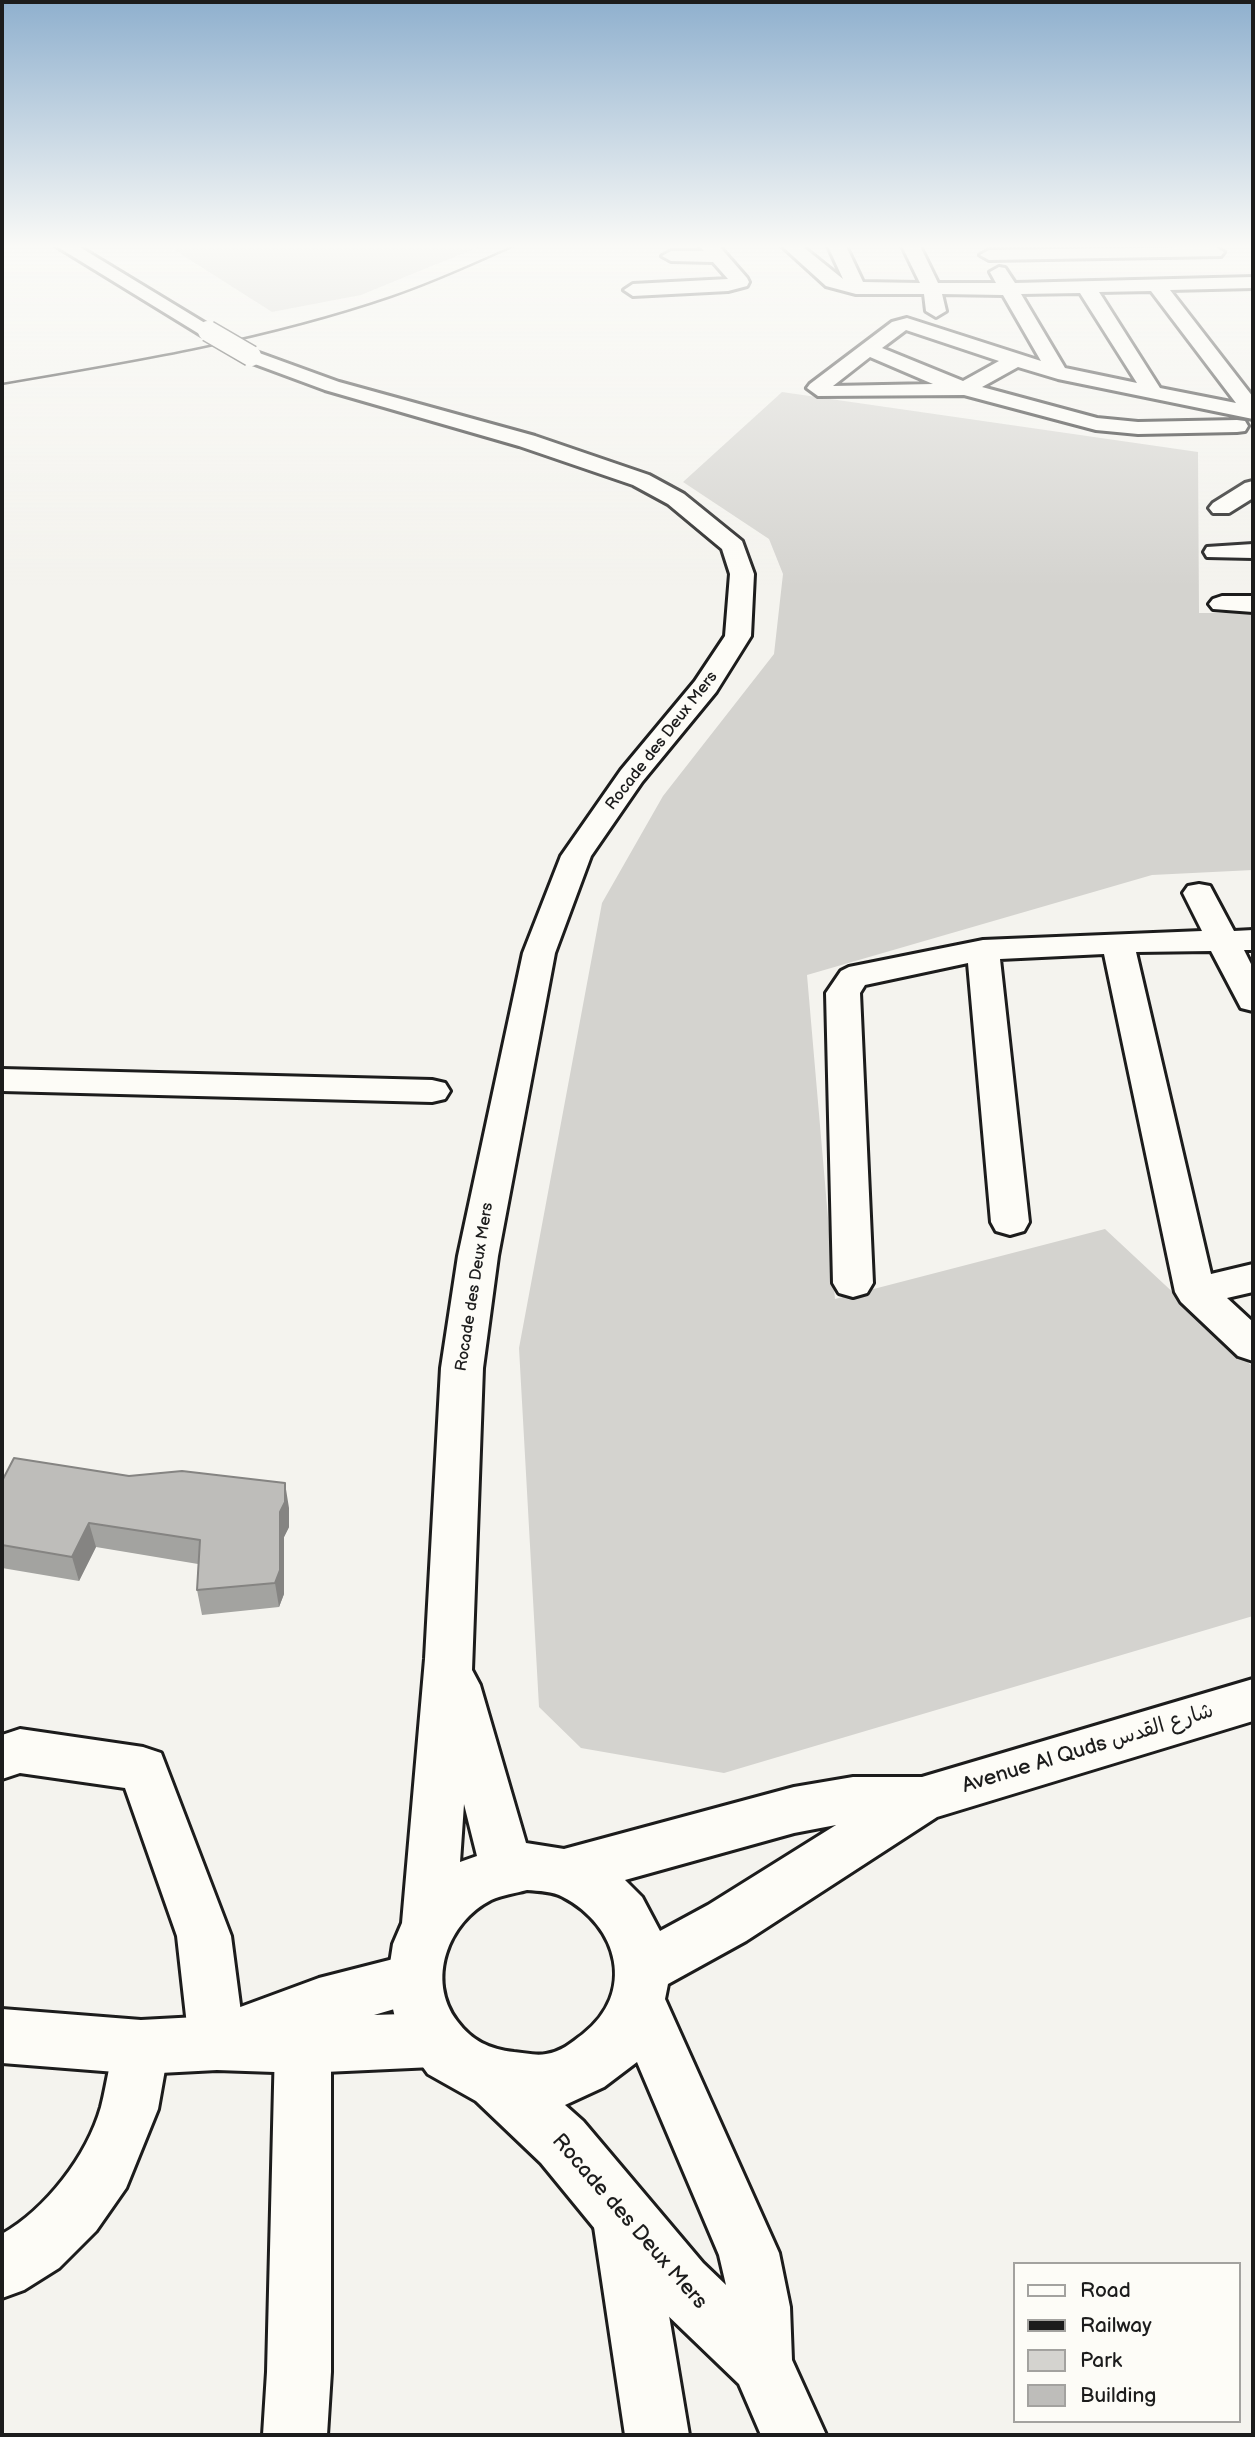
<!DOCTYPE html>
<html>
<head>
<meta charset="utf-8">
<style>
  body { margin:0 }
  #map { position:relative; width:1255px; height:2437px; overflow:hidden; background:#f4f3ee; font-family:"Balsamiq Sans",sans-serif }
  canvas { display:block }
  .frame { position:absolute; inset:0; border:4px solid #1c1c1c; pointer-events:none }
  .legend { position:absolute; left:1013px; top:2262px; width:228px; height:161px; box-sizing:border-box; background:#fdfcf7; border:2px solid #a3a29f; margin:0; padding:9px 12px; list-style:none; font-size:21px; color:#1c1c1c }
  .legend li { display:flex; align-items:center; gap:14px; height:35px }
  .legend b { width:35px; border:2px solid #a3a29f }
</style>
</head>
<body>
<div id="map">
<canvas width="1255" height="2437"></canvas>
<div class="frame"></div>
<ul class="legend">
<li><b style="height:9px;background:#fdfcf7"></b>Road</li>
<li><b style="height:9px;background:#1c1c1c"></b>Railway</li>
<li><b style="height:19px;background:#d4d3cf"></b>Park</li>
<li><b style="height:19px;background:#bebdba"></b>Building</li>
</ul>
</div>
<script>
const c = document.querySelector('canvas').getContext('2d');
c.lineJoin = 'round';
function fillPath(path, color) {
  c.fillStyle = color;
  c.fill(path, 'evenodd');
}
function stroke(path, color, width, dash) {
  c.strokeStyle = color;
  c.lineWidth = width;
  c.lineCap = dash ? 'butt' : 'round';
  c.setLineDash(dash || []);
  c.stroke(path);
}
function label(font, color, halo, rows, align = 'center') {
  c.font = font + ' "Balsamiq Sans","Playpen Sans Arabic",sans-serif';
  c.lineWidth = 6;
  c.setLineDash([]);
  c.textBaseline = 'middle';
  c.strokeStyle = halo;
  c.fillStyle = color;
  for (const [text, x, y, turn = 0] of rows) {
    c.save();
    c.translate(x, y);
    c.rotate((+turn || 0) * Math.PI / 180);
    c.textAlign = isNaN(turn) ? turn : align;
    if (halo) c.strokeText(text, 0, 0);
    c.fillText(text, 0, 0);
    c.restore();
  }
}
fillPath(new Path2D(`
  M168 246H481L361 295 272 312Z
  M782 392 1198 452 1199 613H1253V870L1152 875 807 975 835 1299 1105 1229 1253 1367V1616L724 1773 581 1748 539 1707 519 1348 602 903 663 796 774 654 783 574 769 539 683 482Z`), '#d4d3cf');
const minor = new Path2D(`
  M700 246H719L747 278 749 282 747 286 728 291 633 296 624 290 633 284 728 279 713 262 671 261 662 256 671 251H704Z
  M782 246H802L843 279 828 246H846L863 282 920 283 902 246H920L938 283H996L990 272 999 267 1005 268 1015 283 1253 277V288L1170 290 1253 397V419L1058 379 1018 367 982 387 1097 418 1138 422 1237 420 1245 421 1248 426 1245 431 1237 432 1138 434 1096 430 964 395 818 396 807 388 810 384 892 322 907 318 1041 361 1003 295 942 294 946 311 936 317 926 311 924 294H856L826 286ZM1151 291 1236 403 1160 388 1099 292ZM1080 293 1137 383 1065 368 1021 294ZM906 330 999 361 963 381 882 348ZM870 357 933 384 833 386Z
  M1215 247 1224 252 1221 256 989 260 980 255 989 250Z
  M1253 481V498L1229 513H1213L1209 508 1213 503 1245 483Z
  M1253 544V558L1207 557 1204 552 1207 547Z
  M1222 596H1253V612L1213 609 1209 604 1213 599Z
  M1199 884 1210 886 1234 931 1253 930V950H1244L1253 968V1011L1241 1008 1211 951 1136 952 1211 1274 1253 1264V1292L1227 1298 1253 1322V1361L1238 1356 1181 1302 1175 1292 1104 954 1000 959 1029 1222 1024 1231 1010 1235 996 1231 991 1222 968 963 865 985 860 993 873 1283 867 1293 853 1297 839 1293 833 1283 826 993 841 971 849 967 983 940 1202 931 1183 893 1188 886Z
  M2 1069 432 1080 445 1083 450 1091 445 1099 432 1102 2 1091Z
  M20 1729 143 1747 161 1753 231 1936 245 2043 237 2062 217 2070 197 2062 189 2043 177 1936 125 1788 20 1773 2 1779V1735Z
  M303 2019 323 2027 331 2046V2372L327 2435H263L267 2372 275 2046 283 2027Z
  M141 2020 161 2028 169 2047 158 2109 126 2188 96 2231 59 2268 24 2290 2 2298V2234C46 2209 87 2156 101 2107 108 2080 110 2053 121 2028Z
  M623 2190 644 2199 653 2220 689 2435H625L593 2220 602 2199Z`);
const major = new Path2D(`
  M413 1954 432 1962 440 1980 432 1998 374 2015 433 2013 453 2021 461 2040 453 2059 433 2067 303 2073 217 2070 141 2074 2 2063V2009L141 2020 216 2016 319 1978Z`);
const highway = new Path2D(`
  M56 246H78L218 331 208 337 201 335Z
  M251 350 339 382 535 436 649 475 684 494 742 541 754 574 751 636 716 692 642 782 591 856 555 953 498 1256 483 1368 472 1670 480 1685 526 1843 564 1849 794 1787 853 1777H922L1253 1679V1721L937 1817 746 1941 668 1984 665 1999 779 2253 790 2307 792 2360 826 2435H761L739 2384 659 2307 541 2163 476 2101 428 2074 404 2041 396 2022 387 1983 393 1944 402 1923 425 1659 441 1368 458 1256 523 953 561 856 621 770 695 681 725 636 730 574 722 549 668 504 633 485 519 446 325 390 244 360 241 356 244 352ZM464 1804 477 1856 460 1862ZM836 1825 708 1905 660 1931 642 1897 625 1880 794 1833ZM527 1890C539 1891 553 1891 563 1897 619 1926 636 1993 583 2034 571 2043 561 2052 546 2054 536 2056 525 2053 514 2052 489 2049 472 2041 457 2021 426 1980 448 1922 491 1900 502 1895 516 1893 527 1890ZM637 2062 719 2255 726 2285 703 2263 583 2121 565 2105 604 2087Z`);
stroke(minor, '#1c1c1c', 6);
stroke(major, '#1c1c1c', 6);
stroke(highway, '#1c1c1c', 6);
fillPath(minor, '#fdfcf7');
fillPath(major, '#fdfcf7');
fillPath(highway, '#fdfcf7');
stroke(new Path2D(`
  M2 384C133 362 265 340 391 297 433 283 474 264 514 246`), '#1c1c1c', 2.5);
const highwayBridge = new Path2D(`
  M208 331 251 356`);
stroke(highwayBridge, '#1c1c1c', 23, []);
stroke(highwayBridge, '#fdfcf7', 20);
fillPath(new Path2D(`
  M2 1481 289 1508V1527L284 1537V1594L279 1607 202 1615 197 1590 198 1564 96 1547 79 1581 2 1568Z`), '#a3a3a0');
fillPath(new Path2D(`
  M285 1483 289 1508V1527L284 1537V1594L279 1607 275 1583 280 1512Z
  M89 1523 96 1547 79 1581 72 1557Z`), '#858482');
const building = new Path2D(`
  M14 1458 129 1476 182 1471 285 1483V1502L280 1512V1570L275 1583 197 1590 200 1540 89 1523 72 1557 2 1545V1481Z`);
fillPath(building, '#bebdba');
stroke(building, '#858482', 2);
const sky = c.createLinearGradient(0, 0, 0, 587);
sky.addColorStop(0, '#8fb0ce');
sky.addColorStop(0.42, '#fafaf7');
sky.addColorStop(1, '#fafaf700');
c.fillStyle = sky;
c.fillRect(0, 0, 1255, 587);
label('16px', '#1c1c1c', '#fdfcf7', [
  ["Rocade des Deux Mers",662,741,-52],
  ["Rocade des Deux Mers",475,1287,-81]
]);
label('21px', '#1c1c1c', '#fdfcf7', [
  ["Avenue Al Quds شارع القدس",1088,1749,-17],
  ["Rocade des Deux Mers",629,2222,49]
]);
</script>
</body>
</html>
